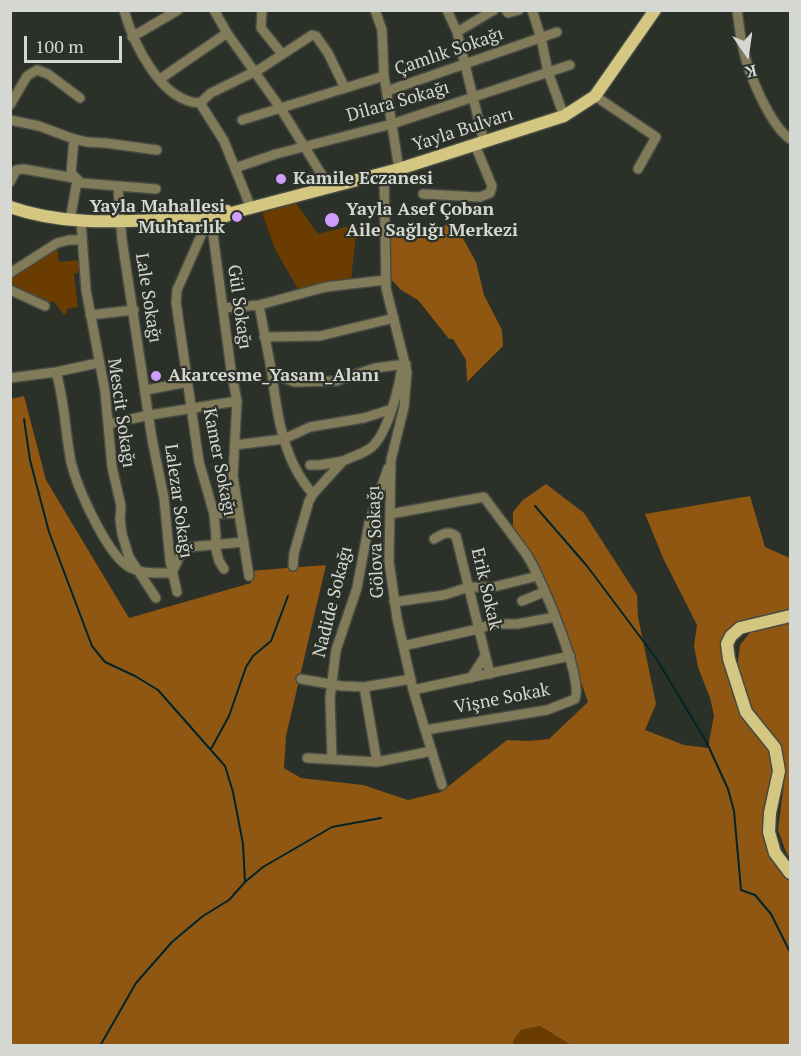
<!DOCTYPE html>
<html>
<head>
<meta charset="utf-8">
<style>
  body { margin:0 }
  #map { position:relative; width:801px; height:1056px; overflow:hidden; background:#2b3028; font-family:"PT Serif",serif }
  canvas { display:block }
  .frame { position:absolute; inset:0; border:12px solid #d4d7d2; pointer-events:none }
  .north { position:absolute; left:717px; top:24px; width:60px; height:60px; -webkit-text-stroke:4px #2b3028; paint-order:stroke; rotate:167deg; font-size:16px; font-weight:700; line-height:24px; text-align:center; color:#d4d7d2 }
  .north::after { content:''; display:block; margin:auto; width:21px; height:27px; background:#d4d7d2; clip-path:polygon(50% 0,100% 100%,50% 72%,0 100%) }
  .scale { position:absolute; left:24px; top:36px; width:98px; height:27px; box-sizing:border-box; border:3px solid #d4d7d2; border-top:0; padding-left:8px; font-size:18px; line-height:21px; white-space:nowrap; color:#d4d7d2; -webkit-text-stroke:4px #2b3028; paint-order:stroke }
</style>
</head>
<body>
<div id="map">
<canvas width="801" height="1056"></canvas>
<div class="frame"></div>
<div class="north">K</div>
<div class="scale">100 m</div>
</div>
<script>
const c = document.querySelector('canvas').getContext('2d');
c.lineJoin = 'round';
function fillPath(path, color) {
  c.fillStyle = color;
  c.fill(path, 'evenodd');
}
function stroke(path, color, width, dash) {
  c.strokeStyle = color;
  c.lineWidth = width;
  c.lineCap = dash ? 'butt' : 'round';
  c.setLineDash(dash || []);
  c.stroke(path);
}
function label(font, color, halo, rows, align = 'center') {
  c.font = font + ' "PT Serif",serif';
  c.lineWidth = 4.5;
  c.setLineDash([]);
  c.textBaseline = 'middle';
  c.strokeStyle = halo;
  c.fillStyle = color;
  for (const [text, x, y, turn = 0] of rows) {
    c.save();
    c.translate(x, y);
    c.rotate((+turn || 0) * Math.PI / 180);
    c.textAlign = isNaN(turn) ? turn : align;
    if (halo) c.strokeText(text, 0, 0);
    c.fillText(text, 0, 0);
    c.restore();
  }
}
fillPath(new Path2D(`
  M296 203 318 234 357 224 351 281 299 291 275 249 262 213Z
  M57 247 59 262 79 260 80 272 74 274 78 307 67 309V313L64 315 53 301 48 304 11 288V277L26 269Z
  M540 1026 571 1045H513V1041L521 1030Z`), '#6a3c00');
fillPath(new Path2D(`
  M455 224 476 262 484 295 502 330 503 346 467 382 466 360 453 339H449L418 300 401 290 388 276V233Z
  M24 396 46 480 129 618 251 583 249 571 326 565 286 736 284 768 301 778 363 785 408 800 441 792 507 740 528 741 549 739 588 702 546 581 513 534V512L523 500 546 484 584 513 637 595 638 617 656 704 645 730 684 745 708 748 714 715 710 698 698 667 694 646 697 625 664 560 645 514 750 496 765 547 790 558V614L745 621 724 659 774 763 767 831 790 877V1045H571L540 1026 521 1030 513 1041V1046H11V399Z
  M790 623V858L786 852 778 830 785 775 782 748 757 719 737 669 740 645 752 630Z`), '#8f5712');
stroke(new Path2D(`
  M24 419 30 460 49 532 92 646 105 662 135 676 158 690 225 766 233 792 243 844 245 882
  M535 506 587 566 656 658 707 743 728 789 734 811 741 890 755 895 771 914 790 952
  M211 749 229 716 246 667 253 656 271 641 288 596
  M100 1046 136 983 172 942 203 916 229 900 245 882 263 867 332 827 381 818`), '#002428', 2);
const minor = new Path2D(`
  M124 10C133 43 161 102 200 103
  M214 10 227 33 281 109 330 188
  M262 10 261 28 282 54
  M375 10 382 30 384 76 399 169
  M447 10 457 32 484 142
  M506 10 508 13 519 10
  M532 10 541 38 548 72 564 116
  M737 10C739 23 740 36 743 48 748 73 770 125 790 139
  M457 32 494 10
  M132 37 178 10
  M160 79 227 33
  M387 91 557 32
  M595 96 656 137 638 169
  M10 105 27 76 37 70 48 74 80 98
  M10 120 39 126 74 139 87 142 105 143 157 150
  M242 120 384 76
  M74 139 71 173 81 183 156 189
  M235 168 276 154 392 124 570 65
  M384 173 386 288 407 372 404 407 391 460 389 561 397 618 413 690 442 785
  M10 182 16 170 24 169 74 178
  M118 187 122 240 152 439 164 498 170 561 177 592
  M423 194 480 197 490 193 492 186 475 145
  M251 208 224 141 200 103 211 93 260 69 312 35 316 36 328 53 345 88
  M70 220 77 181
  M81 222 86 290 105 391 112 467 121 506 120 519 122 534 129 557 156 598
  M207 222 177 290 176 302 199 462 214 514 216 536 215 546 219 561 224 569
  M207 222 213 234 231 370 237 401 233 476 249 576
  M10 273 57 243 69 240H81
  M10 290 45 306
  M259 305 272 374 295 382 336 381 375 368 406 364
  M223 308 259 305 326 287 385 280
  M90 315 134 310
  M264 337 320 336 394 318
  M56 372C65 402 65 432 71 462 77 487 108 558 131 568 143 574 159 573 172 573L182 551 190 547 244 542
  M272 374C277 416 284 462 313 494
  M10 378 56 372 98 363
  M146 390 188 382
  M108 424 150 415 237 401
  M235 445 284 439 310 427 364 418 392 409
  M343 461C351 457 362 454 369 449 387 438 399 387 402 367
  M214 514 239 513
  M390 514 484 497C498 517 514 536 528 557 541 578 584 679 575 699L547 710 425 730
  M434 539C442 534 448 530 456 536L490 674
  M293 566 294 553 309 501 313 494 343 461 320 465H310
  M522 601 544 592
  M394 602 444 595 469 587H493L538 576
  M403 646 478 629 492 624H517L555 617
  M471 678 485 656
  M301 679 342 686 364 687 411 679
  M364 687 377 762
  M413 690 570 656
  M307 758 377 762 432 751
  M332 759 330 698 336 650 357 588 369 523 388 468`);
const major = new Path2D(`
  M10 207C67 227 123 221 182 219 202 223 217 221 235 212L399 169 564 116 595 96 655 10
  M186 218 204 213 227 211
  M790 616 740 628 731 636 727 644 729 659 746 712 775 748 779 771 770 813 769 832 775 853 790 873`);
stroke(minor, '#464b43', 12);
stroke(major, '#464b43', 15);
stroke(minor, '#817b5a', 9);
stroke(major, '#d4c781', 12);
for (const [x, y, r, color] of [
  [281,179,6,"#d09dff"],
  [237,217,6,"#d09dff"],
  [332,220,8,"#d09dff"],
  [156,376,6,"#d09dff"]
]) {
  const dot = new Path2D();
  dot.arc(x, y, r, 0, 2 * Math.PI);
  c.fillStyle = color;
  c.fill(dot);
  stroke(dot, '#2b3028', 2);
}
label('18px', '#d4d7d2', '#2b3028', [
  ["Çamlık Sokağı",449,52,-19],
  ["Dilara Sokağı",398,102,-16],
  ["Yayla Bulvarı",463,130,-18],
  ["Lale Sokağı",148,298,81],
  ["Gül Sokağı",239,307,82],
  ["Mescit Sokağı",121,413,82],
  ["Kamer Sokağı",219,462,79],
  ["Lalezar Sokağı",178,501,82],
  ["Gölova Sokağı",376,542,-92],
  ["Erik Sokak",486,589,77],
  ["Nadide Sokağı",333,602,-76],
  ["Vişne Sokak",502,699,-11]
]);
label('bold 18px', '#d4d7d2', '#2b3028', [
  ["Kamile Eczanesi",293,179],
  ["Yayla Mahallesi",225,207,"right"],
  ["Muhtarlık",225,228,"right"],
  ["Yayla Asef Çoban",346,210],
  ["Aile Sağlığı Merkezi",346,231],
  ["Akarcesme_Yasam_Alanı",168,376]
], 'left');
</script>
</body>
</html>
